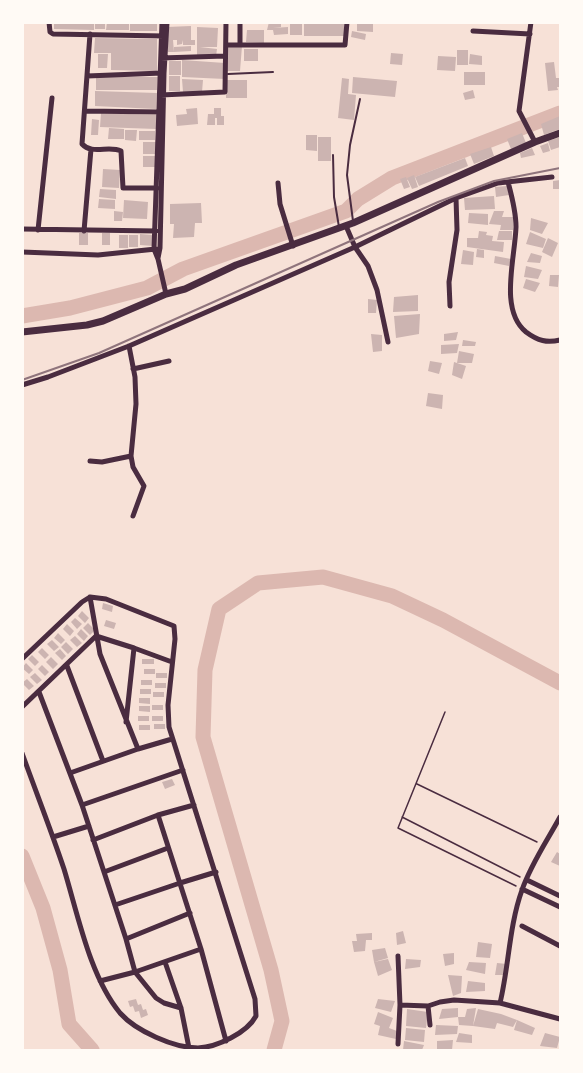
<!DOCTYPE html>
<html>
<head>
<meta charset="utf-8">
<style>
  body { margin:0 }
  #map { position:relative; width:583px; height:1073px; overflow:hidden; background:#f7e1d7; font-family:"Noto Sans",sans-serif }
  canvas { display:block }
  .frame { position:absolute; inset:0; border:24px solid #fffaf5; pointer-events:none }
</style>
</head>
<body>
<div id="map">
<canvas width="583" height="1073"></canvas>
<div class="frame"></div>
</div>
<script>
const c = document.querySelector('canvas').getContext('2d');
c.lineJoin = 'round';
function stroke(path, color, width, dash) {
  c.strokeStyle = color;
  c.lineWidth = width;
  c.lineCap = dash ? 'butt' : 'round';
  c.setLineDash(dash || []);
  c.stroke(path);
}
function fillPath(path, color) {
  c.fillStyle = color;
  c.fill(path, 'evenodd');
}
stroke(new Path2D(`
  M22 316 70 308 147 288 183 269 346 211 358 199 392 178 560 113
  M22 856 43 908 60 970 69 1024 92 1050
  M274 1050 282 1021 271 970 203 737 205 670 219 609 258 583 323 577 392 596 443 620 560 683`), '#dcb8b0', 15);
fillPath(new Path2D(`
  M54 22H94V30L54 29Z
  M95 22H105V29H95Z
  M107 22H129V30H106Z
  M130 22H157V31H130Z
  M269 22H281V27L273 28 288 27V34L274 35 273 30H267Z
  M290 22H302V35H290Z
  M304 22H344V36H304Z
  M357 22H373V32L357 31Z
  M191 26V40H195V45H183V40L182 44 177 45V40H173L174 52H168L167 27Z
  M197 27 218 28 217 47H200L217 49 216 56H197Z
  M247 30H264V43L246 42Z
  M352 31 366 34 365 40 351 37Z
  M95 38 157 39V71L111 70V53H94Z
  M191 46V51L174 52V47Z
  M227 46H242L240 71H226Z
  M244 49H258V61H244Z
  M457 50H468V65H457Z
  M391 53 403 54 402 65 390 64Z
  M98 54H108L107 68H98Z
  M470 54 482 56V65L469 64Z
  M438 56 456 57 455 71 437 70Z
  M182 60 225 63V79L182 77Z
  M169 61H181V75H169Z
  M554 62 556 78H560V87H557L558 90 548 91 545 63Z
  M464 72H485V85H464Z
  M169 76H180V91H169Z
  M96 77H158L157 90H96Z
  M353 77 397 81 395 97 352 93Z
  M342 78 349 79 348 94 356 95 354 120 338 118Z
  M182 79 203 80 202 92H183Z
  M226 80H247V98H226Z
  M473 90 475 98 465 100 463 93Z
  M95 91 157 93 156 109 95 106Z
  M197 108 198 124 177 126 176 115 187 114 186 109Z
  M214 108H221V116H224V125H217V118H215V125H207L208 114H214Z
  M101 113 157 115 156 129 100 127Z
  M560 116V129L544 135 541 124Z
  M92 119 99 120 98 135H91Z
  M109 128 124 129V139H108Z
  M125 130H137L136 141 125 140Z
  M139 131H155V140H139Z
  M522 133 526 143 511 149 507 139Z
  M306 135H317V151L306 150Z
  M318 137H331V161H318Z
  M560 137V147L551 150 548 141Z
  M143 142H156V154H143Z
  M548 143 550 151 543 153 540 146Z
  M491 147 494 156 474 164 470 154Z
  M532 148 535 155 521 158 520 153Z
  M143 156H156V167H143Z
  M465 158 468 166 419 186 415 177Z
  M103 169 120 170 119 188 102 187Z
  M414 175 418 187 412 189 407 178Z
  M406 177 410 187 404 189 400 179Z
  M560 180V189H553V181Z
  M507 186 509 195 496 197 495 187Z
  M100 189 116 190V199L99 197Z
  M494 196 495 209 465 210 464 198Z
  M99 199 115 200V209L98 208Z
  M124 200 148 202 147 219 123 218Z
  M201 203 202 223H195L194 237 173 238 174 224H170V204Z
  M114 211 123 212 122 221H114Z
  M494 211H504L502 217H513V230H500L501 225 489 224Z
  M469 213 488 214V225L468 223Z
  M531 218 548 223 542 234 530 230Z
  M479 231 487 232 486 235 493 236 492 241 504 242 503 252 467 247V238H478Z
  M499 231H512V240H497Z
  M530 232 546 239 543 248 526 244Z
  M79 233H88V245H79Z
  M102 233H110V245H102Z
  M140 234 153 235V246L140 245Z
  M119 235H128V248H119Z
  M129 235H138V247H129Z
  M548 238 558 243 552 257 542 252Z
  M477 249 484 250V258L476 257Z
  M463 250 474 252 473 265 461 264Z
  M531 253 542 256 540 263 527 262Z
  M495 256 511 259 509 266 494 263Z
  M526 266 542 270 538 279 524 277Z
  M550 275H559L558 287 549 286Z
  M526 279 540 283 535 292 523 288Z
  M418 295V311L393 312 394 297Z
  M368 299 377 300 376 313H368Z
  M420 314 419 334 396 338 394 316Z
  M458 332 456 340 444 341V334Z
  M371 334 382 335V351L373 352Z
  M463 340 476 342 475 346H462Z
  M459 344 457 353 441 354V345Z
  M459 351 474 354 472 363H457Z
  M430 361 442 363 439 374 428 371Z
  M454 362 466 366 462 379 452 375Z
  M428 393 443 395 442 409 426 406Z
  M103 603 113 606 112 612 102 609Z
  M82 611 89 618 85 623 78 616Z
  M75 618 82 624 77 629 71 622Z
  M106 620 116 623 114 629 104 626Z
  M88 623 95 630 90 635 83 628Z
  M67 624 74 631 70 636 63 629Z
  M81 629 88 636 84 641 77 634Z
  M58 633 65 640 61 644 54 638Z
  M75 636 82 643 77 647 70 640Z
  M52 640 59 647 54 651 47 644Z
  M66 642 73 649 68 654 61 647Z
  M42 648 49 655 45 659 38 652Z
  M60 649 66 656 62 660 55 653Z
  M32 655 39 662 35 666 28 659Z
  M51 657 58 664 53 669 46 662Z
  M142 659H154V664H142Z
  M26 663 33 670 29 674 22 668Z
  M42 665 49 672 45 676 38 669Z
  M144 669H155V674H144Z
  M35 673 42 680 37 684 30 677Z
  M156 673H167V678H156Z
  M27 679 34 686 29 690 22 683Z
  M141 680H152V685H141Z
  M155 683H166V688H155Z
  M140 689H151V694H140Z
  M153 692H164V697H153Z
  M139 698H150V704L139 703Z
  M152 705H163V710H152Z
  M139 706H150V712L139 711Z
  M138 716H149V721H138Z
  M152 716H163V721H152Z
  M154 724H165V729H154Z
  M139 725H150V730H139Z
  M172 779 175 785 165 789 162 782Z
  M557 852 560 854V866L551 862Z
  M403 931 406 943 397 945 396 933Z
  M372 933V940H366L365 951 354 952 352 941H357L356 934Z
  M478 942 492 944 490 958 476 957Z
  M385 948 388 958 374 962 372 950Z
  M454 953V964L445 966 443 954Z
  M388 959 392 970 378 976 374 962Z
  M406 959 421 960 420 967 405 969Z
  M469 962 486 963 485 974 466 970Z
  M497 963 507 964 505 975H495Z
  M448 975 462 976 461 993 453 996Z
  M468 981 485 983V991L466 992Z
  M136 999 138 1005 141 1004 143 1010 146 1009 148 1015 141 1018 139 1011 135 1012 133 1006 130 1007 128 1001Z
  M378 999 395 1001 391 1012 375 1008Z
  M458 1008V1017L439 1019 442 1009Z
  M476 1008 473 1026 459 1025 458 1017H465L467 1009Z
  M407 1009 428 1012 426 1028 406 1026Z
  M478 1009 501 1014 517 1020 513 1027 497 1023 495 1029 473 1026Z
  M378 1012 393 1018 389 1028 397 1031 396 1039 378 1035 380 1026 374 1024Z
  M517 1020 535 1028 532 1035 514 1030Z
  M436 1025 458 1026 457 1034 435 1035Z
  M406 1028 425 1030 424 1042 405 1040Z
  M459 1033 472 1035V1043L456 1042Z
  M545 1033 560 1037 557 1048 540 1046Z
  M453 1040 452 1050H437V1041Z
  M404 1041 424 1045 422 1050H403Z`), '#ccb4b1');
stroke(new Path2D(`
  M445 712 398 828 516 886
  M417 784 537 842
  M402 817 520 877`), '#4a2c40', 1.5);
stroke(new Path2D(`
  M228 74 273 72
  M333 155 334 197 339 227
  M353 221 347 175 350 145 360 99`), '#4a2c40', 2);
stroke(new Path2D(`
  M49 22 50 32 53 34 164 36
  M162 22 154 249 158 259 166 294
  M240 22V45
  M531 22 519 111 535 142
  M473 31 530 34
  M90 34 82 144C92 155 109 145 121 151L123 188H157
  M226 45H345L347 22
  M161 58 225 56
  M87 76 162 73
  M161 95 225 92 226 22
  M86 111 159 112
  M508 182C512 197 516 211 516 227 515 259 499 310 526 332 538 341 547 343 560 340
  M278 183 280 204 293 246
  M346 226 355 247 368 266 377 290 388 342
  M22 229 156 231
  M38 230 52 98
  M84 231 91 149
  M22 252 98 255 156 249
  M158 258 160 248 164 73 167 22
  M450 306 449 282 457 230 456 198
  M129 346 135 377 136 404 131 456 133 467 144 486 133 516
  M133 369 169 361
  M22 385 48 377 129 346 234 300 355 247 456 198 498 183 552 177
  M90 461 102 462 131 456
  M90 597 100 654 138 749
  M134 648 172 662
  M22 659 82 602 90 597 106 599 174 626 175 639 168 705 169 727 255 999 256 1016C247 1033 217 1047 198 1048 174 1048 136 1031 120 1013 90 977 78 915 64 869 51 830 36 792 22 753
  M67 666 103 761
  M39 692 82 805 126 939 135 972 156 998 164 1003 181 1008
  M22 707 96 636 134 648 126 722
  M70 773 138 749 172 739
  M82 805 183 770
  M158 815 201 949 226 1041
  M53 837 89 826
  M93 840 158 815 194 805
  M104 872 168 848
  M527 880 560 896
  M522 889 560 907
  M115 905 180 883 216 872
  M522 926 560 946
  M126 939 190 913
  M398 956 400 1005 398 1044
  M165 962 181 1008 189 1048
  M100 981 135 972 201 949
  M500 1003 560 1019
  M400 1005 428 1006 440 1002 454 1000 500 1003C509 966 509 926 522 890 531 864 547 841 560 817
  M428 1006 430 1025`), '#4a2c40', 5);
stroke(new Path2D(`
  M22 332 87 325 103 321 166 294 185 289 236 265 353 223 535 142 560 133`), '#4a2c40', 7);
stroke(new Path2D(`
  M22 380 99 353 438 202 494 181 560 168`), '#8f747c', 2);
</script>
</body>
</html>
